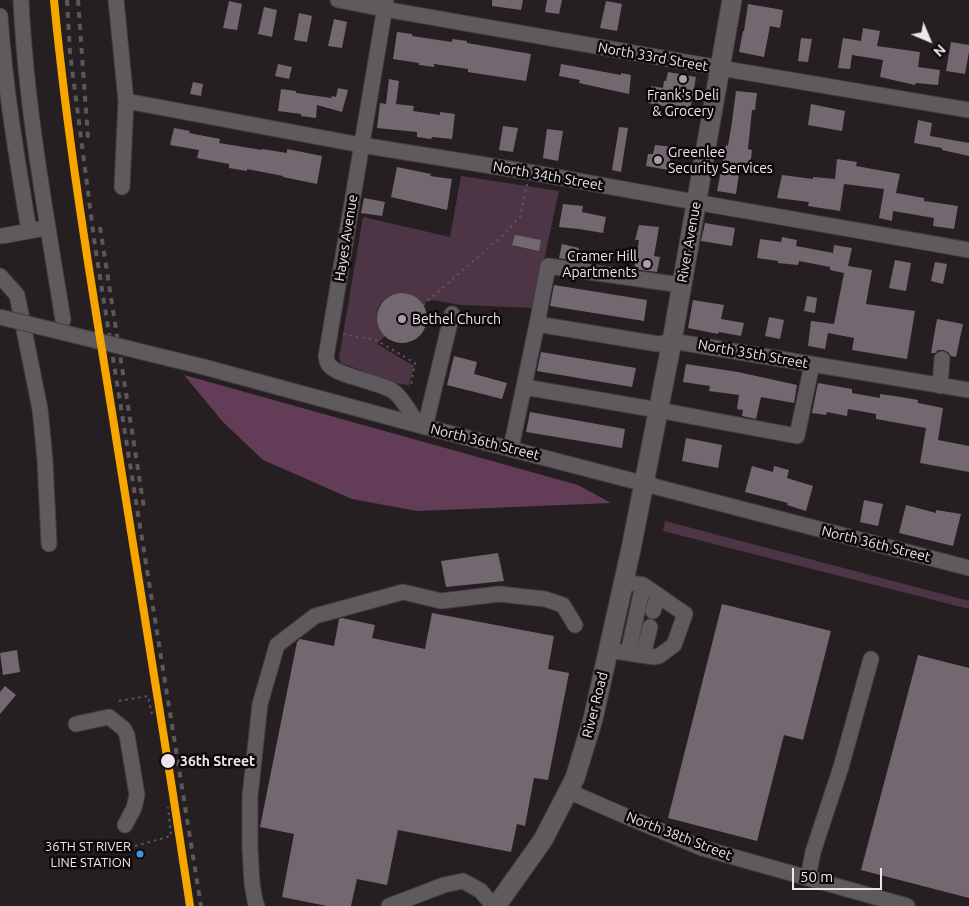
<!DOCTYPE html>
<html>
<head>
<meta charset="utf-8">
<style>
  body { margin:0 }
  #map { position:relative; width:969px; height:906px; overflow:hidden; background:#251f22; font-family:Ubuntu,sans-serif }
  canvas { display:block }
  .north { position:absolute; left:904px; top:15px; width:50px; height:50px; -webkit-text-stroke:4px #0d080b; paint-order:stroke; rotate:135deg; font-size:14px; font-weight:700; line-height:20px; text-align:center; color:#ece5ea }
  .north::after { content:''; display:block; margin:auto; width:18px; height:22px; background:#ece5ea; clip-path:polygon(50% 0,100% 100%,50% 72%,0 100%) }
  .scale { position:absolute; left:792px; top:868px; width:90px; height:22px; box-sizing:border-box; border:2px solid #ece5ea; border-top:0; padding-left:6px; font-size:15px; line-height:18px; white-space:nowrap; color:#ece5ea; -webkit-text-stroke:4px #0d080b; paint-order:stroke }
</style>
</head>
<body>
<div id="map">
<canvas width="969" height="906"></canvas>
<div class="north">N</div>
<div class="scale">50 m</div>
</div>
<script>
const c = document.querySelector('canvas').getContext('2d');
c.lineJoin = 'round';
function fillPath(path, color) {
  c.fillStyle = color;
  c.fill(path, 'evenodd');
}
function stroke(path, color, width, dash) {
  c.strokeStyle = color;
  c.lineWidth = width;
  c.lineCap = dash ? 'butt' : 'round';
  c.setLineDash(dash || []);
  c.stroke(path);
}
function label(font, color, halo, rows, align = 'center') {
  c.font = font + ' Ubuntu,sans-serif';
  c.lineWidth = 5;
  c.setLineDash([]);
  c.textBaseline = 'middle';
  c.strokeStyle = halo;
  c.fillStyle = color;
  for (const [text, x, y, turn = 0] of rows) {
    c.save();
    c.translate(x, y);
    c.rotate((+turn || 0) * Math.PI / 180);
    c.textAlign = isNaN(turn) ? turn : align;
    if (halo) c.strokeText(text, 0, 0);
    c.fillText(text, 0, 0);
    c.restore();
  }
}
fillPath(new Path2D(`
  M461 176 559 191 544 260 535 308 462 305 432 300 422 303C418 299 413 295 409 294 405 292 401 293 397 294 374 299 372 320 385 336L377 344 414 366 409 385 395 383 341 363 339 358 363 217 450 237Z
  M665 521 969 601V609L663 531Z`), '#4e3545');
fillPath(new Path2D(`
  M184 375 578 485 611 503 417 511 352 499 263 460 223 422Z`), '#633c57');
fillPath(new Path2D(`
  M492 0H523L521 10 492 6Z
  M547 0H562L559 14 545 12Z
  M229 1 242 4 237 30 223 28Z
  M606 1 622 4 617 31 600 28Z
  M748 4 783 10 780 28 770 26 764 57 739 52 743 31H744Z
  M264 7 277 10 272 37 258 34Z
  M299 13 312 16 307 42 294 40Z
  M334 19 347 22 342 48 328 46Z
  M863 28 880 31 877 46 920 52 918 67 940 70 938 85 916 83 915 85 880 77 883 60 852 55 850 69 838 68 843 38 861 41Z
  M397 32 412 34V36L452 42V39L467 41V43L531 54 526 81 468 72V69L434 64V67L419 65V63L393 59Z
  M801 38 812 39 808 62 798 61Z
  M951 42 969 45V52L965 74 946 71Z
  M278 64 292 67 289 79 275 76Z
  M561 64 621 75V73L631 75 629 94 579 83 580 80 559 76Z
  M668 72 696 77 690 111 648 103 651 86 663 88 664 81H666Z
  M389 79 399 81 396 104 414 106 413 111 440 115V112L455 114 452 139 432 137 431 139 417 137V132L377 128 380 103 386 104Z
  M193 82 203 84 201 96 190 94Z
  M338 88 348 90 342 112 317 105 316 118 301 116V114L278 111 281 89 296 91V93L331 98 332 96 336 97Z
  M736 91 757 93 755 110H752L748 149 752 150 750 168 740 167 736 194 717 191 726 145 728 146 732 122Z
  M811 104 845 111 842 131 808 125Z
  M918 120 932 123 930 136 969 143V156L942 150V148L914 143Z
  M503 126 518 128 513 152 499 150Z
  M619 127 628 128 621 172 612 170Z
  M174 128 190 131 189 133 220 139 219 143 262 150V149L287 153V149L322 156 317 184 283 177V176L247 169V171L229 168V164L197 158 199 150 170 145Z
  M547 129 563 131 558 161 543 158Z
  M655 145 673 147 668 170 646 166 648 154H653Z
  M837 159 857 162 856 166 900 174 896 193 924 198V201L958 206 954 229 933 226 934 218 893 211 892 221 879 218 884 189 844 184 840 211 808 206 809 202 777 198 782 175 813 179V177L835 179Z
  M397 167 431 174 430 176 452 179 447 210 391 197Z
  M364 198 385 202 382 216 361 213Z
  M563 204 583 206 582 212 606 217 603 233 579 229 559 227Z
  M705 223 735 228 732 246 701 241Z
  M639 225 659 227 654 256 660 257 657 272 634 269 639 240H635Z
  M515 235 541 240 539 251 512 245Z
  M782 237 797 240 796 246 833 253 834 245 852 248 848 266 872 270 866 304 915 311 907 359 852 350 854 338 828 333 825 349 808 346 811 321 834 324 844 273 830 270V267L799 261 798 265 778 263V261L757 258 760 239 781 242Z
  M562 244 579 248 576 261 559 258Z
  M895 260 911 263 906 291 889 288Z
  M935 262 947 264 943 284 931 281Z
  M554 285 647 300 644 321 550 306Z
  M377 318a25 25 0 1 1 50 0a25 25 0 1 1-50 0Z
  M807 296 817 298 815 313 804 311Z
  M693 300 724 305 721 319 744 323 741 336 719 332 718 334 688 328Z
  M769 317 784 320 780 339 765 336Z
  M937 319 963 324 956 357 951 356 948 352 943 350H938L935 353H931Z
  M541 352 636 368 632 387 537 371Z
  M454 356 477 362 474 374 507 383 502 399 447 385Z
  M686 364 738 372 797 385 794 403 761 397 756 419 742 416 743 410 737 409 739 395 709 391 710 386 683 382Z
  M818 383 852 389V393L880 398V394L901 397 918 400V403L943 408 938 440 969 446V472L920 463 926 428 876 419V414L848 409 847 416 827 412 826 415 812 413Z
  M530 412 625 429 622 448 526 432Z
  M686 438 722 445 718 468 682 461Z
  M752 466 773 472 774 466 789 470 787 478 813 486 806 511 787 505 788 503 745 492Z
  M864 500 883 504 878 526 860 522Z
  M906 505 936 513V510L961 514 953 546 899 533Z
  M498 553 504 581 446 587 441 561Z
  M722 604 831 631 803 740 784 735 757 841 668 818Z
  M432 613 554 636 548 669 569 673 548 780 534 778 525 826 517 824 511 852 398 830 387 885 357 879 351 906H327L282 897 294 834 260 827 297 642 300 639 334 646 339 619 342 618 375 625 372 638 425 649Z
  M17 650 20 672 3 675 0 653Z
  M918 655 969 668V898L861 870Z
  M5 686 16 695 0 714V692Z`), '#746870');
const minor = new Path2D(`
  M21 0C26 108 46 214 63 320
  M116 0 126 101 122 187
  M338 0 384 9 720 68 969 110
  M386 1 326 357C327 360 327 363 329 365 337 376 379 382 393 391 402 397 412 415 418 425
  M0 16C5 88 17 159 29 231
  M126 101 361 145 529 172 695 202 969 250
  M2 236 40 229
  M0 276 17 295 40 409 45 460 49 544
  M537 324 658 344 672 341 969 390
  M204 367 418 425 969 568
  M940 386 942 359
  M524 387 658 410 797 436 812 364
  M425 427 452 314
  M511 448 537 324 548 266 681 285
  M653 611 658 595
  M608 650 654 657 659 656 674 645 685 614 643 585 624 582
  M628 653 643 585
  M643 655 650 627
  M76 724 109 717 124 729 127 735 137 795 134 808 125 825
  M568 791 630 818 702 848 907 906
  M808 878 813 852 841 767 871 659
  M257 906 255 901 252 883 250 849V796L260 704 277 645 315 616 403 592 441 601 499 594 545 599 563 605 575 625
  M389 906 444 885 463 881 481 891 493 906`);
const major = new Path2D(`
  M496 906 543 840 575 778 593 719 631 549 672 341 732 0`);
stroke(minor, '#423d40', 17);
stroke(major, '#423d40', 21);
stroke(new Path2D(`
  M423 305 503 235 520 217 527 184
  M343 334 376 340 415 363 411 385 408 386
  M119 701 148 696 152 714
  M135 846 171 836 168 807`), '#5b5659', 2, [2.5, 4]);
stroke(minor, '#5e5a5d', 15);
stroke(major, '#615a5e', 19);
stroke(new Path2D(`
  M67 0 70 53 95 246 201 906
  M78 0 88 138
  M100 227 144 508`), '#5c5759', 4, [6, 6]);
const minorBridge = new Path2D(`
  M0 317 204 367`);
stroke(minorBridge, '#423d40', 17, []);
stroke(minorBridge, '#5e5a5d', 15);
stroke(new Path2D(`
  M54 0C67 136 89 271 111 406 138 572 165 739 190 906`), '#f7a600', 8);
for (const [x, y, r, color] of [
  [683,79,5,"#a6a0a4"],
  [658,160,5,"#a6a0a4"],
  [647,264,5,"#a6a0a4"],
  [402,319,5,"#a6a0a4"],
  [168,761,8,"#ece5ea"],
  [140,854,4.5,"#4094de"]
]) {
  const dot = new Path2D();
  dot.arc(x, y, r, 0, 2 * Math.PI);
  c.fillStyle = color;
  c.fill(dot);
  stroke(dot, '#0d080b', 2);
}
label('13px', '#ece5ea', '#0d080b', [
  ["36TH ST RIVER",131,847],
  ["LINE STATION",131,863]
], 'right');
label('14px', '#ece5ea', '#0d080b', [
  ["North 33rd Street",653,57,10],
  ["North 34th Street",548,176,10],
  ["Hayes Avenue",346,238,-81],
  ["River Avenue",689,242,-80],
  ["North 35th Street",753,354,10],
  ["North 36th Street",485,442,14],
  ["North 36th Street",876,544,14],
  ["River Road",595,705,-76],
  ["North 38th Street",679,836,21]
]);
label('14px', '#ece5ea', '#0d080b', [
  ["Frank's Deli",683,95,"center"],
  ["& Grocery",683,111,"center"],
  ["Greenlee",668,152],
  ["Security Services",668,168],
  ["Cramer Hill",637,256,"right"],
  ["Apartments",637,272,"right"],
  ["Bethel Church",412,319]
], 'left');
label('bold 14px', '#ece5ea', '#0d080b', [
  ["36th Street",180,761]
], 'left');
</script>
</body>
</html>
